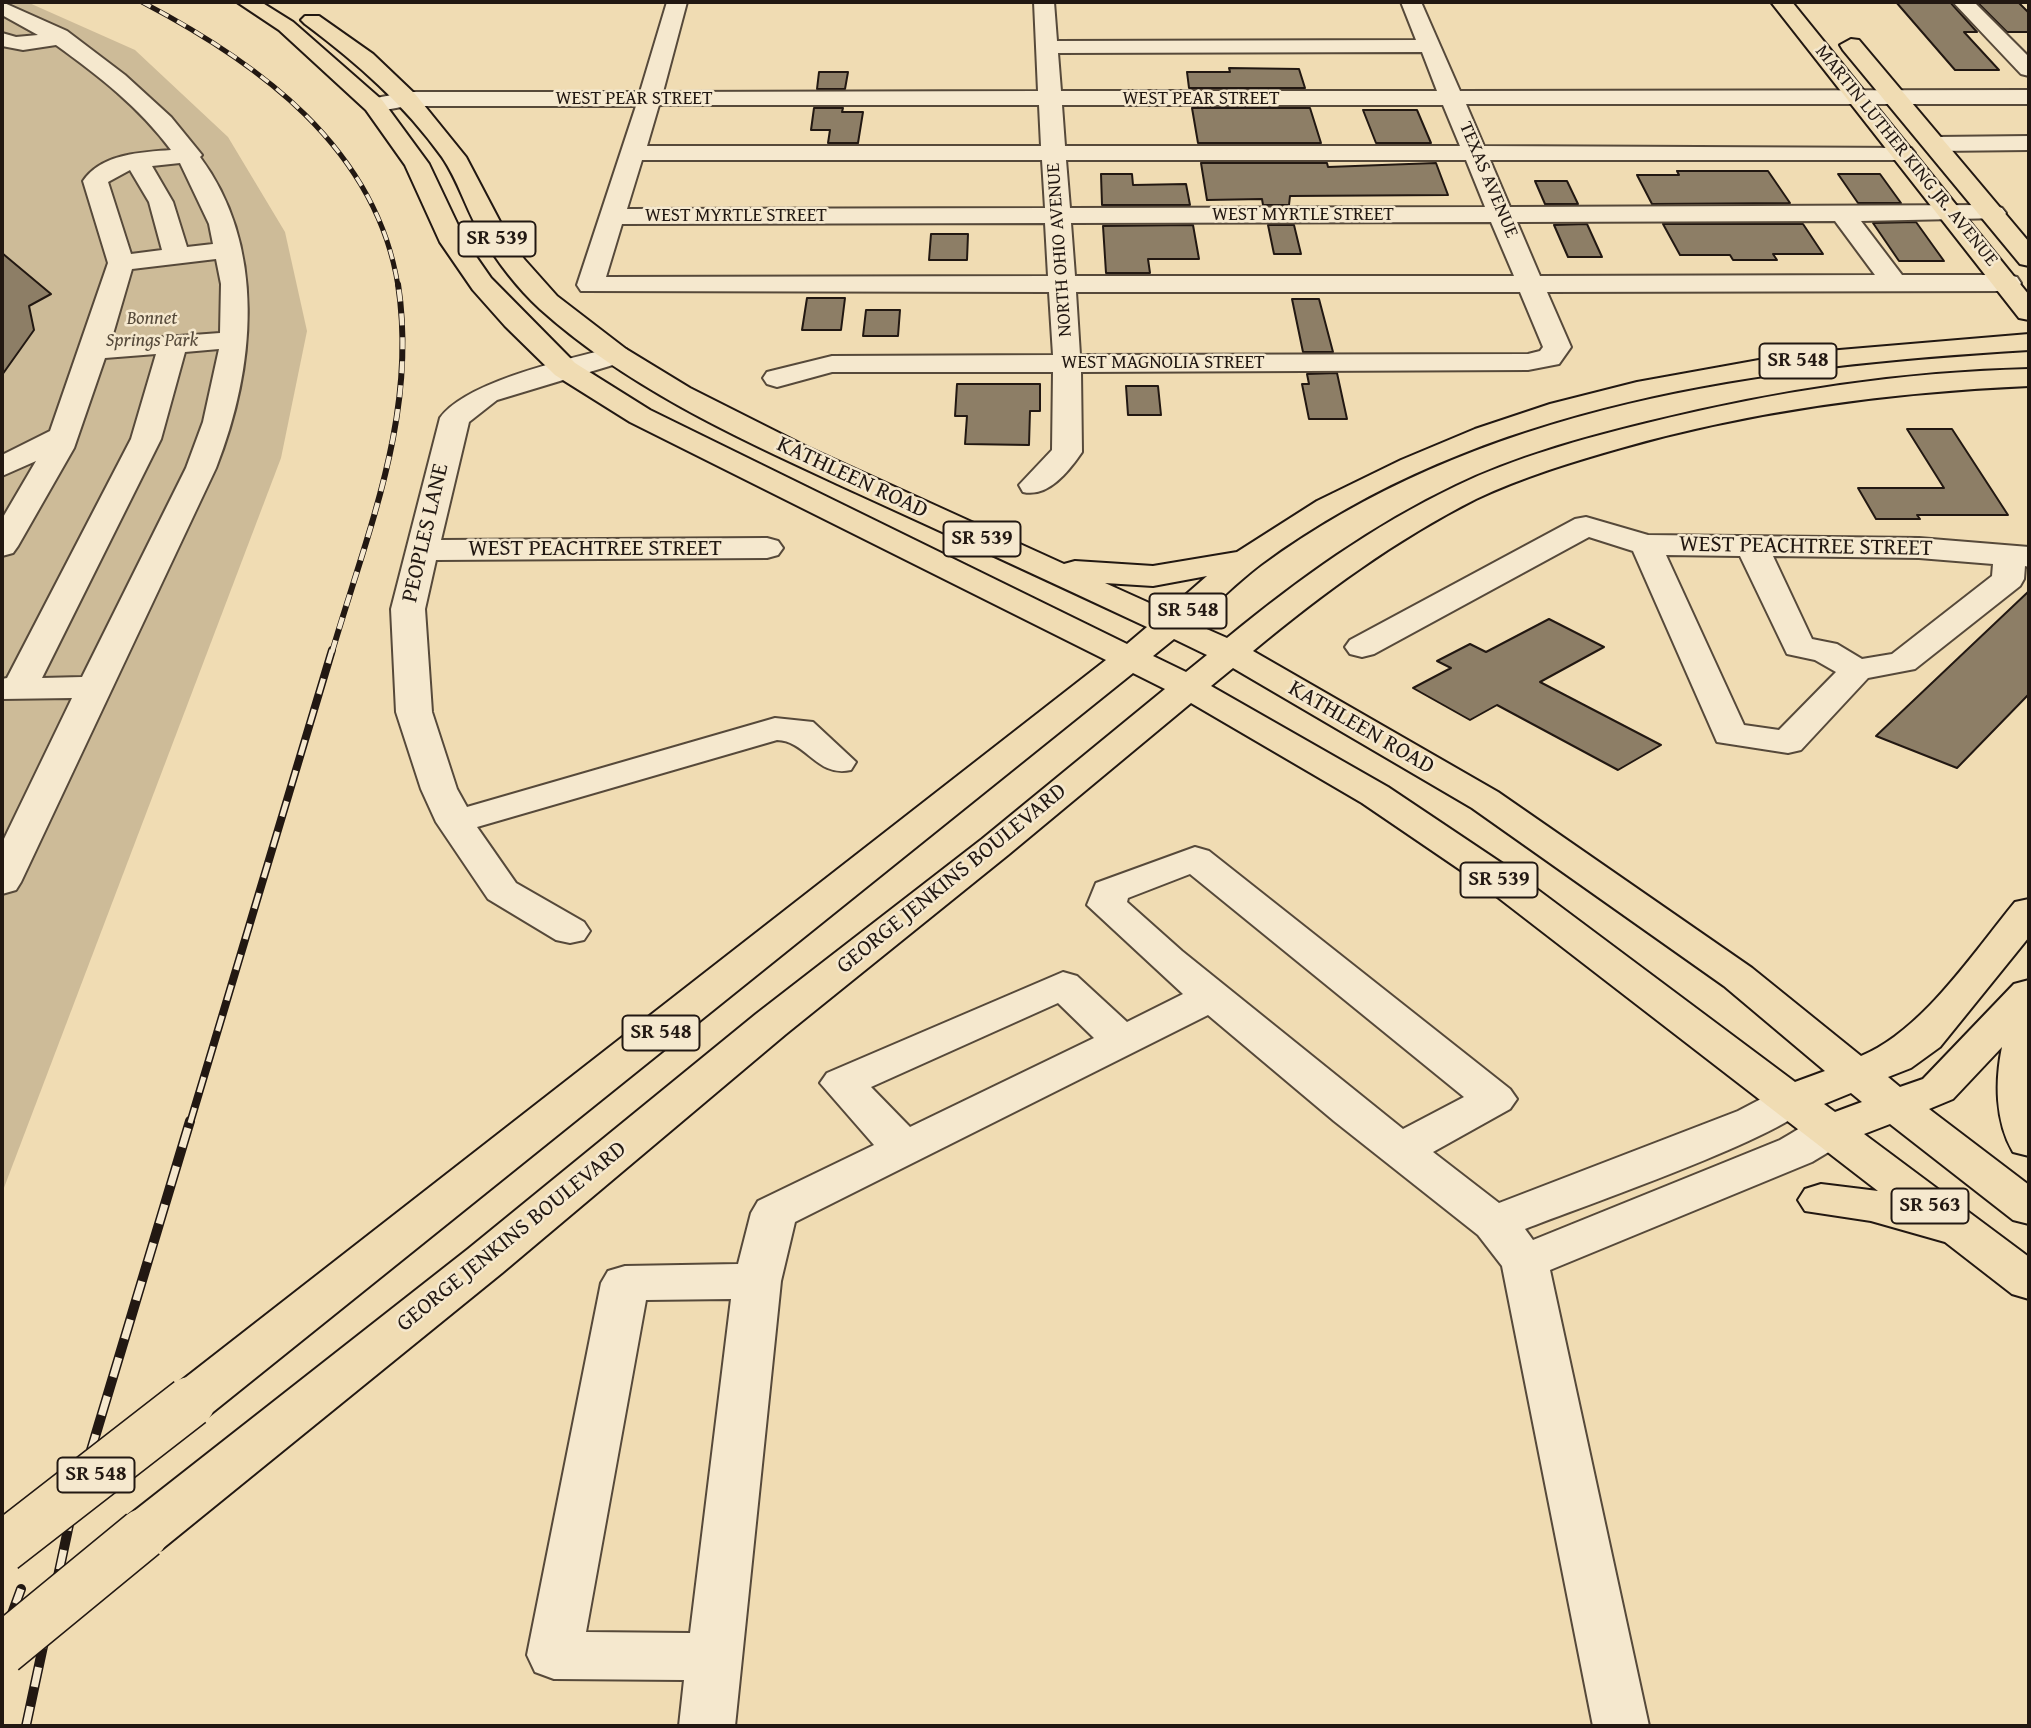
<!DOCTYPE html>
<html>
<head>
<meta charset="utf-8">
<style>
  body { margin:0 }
  #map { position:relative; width:2031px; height:1728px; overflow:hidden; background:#f0dcb3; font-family:"Gentium Book Plus",serif }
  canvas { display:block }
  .frame { position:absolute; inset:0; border:4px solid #221812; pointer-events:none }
</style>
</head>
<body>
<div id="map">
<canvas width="2031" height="1728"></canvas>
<div class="frame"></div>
</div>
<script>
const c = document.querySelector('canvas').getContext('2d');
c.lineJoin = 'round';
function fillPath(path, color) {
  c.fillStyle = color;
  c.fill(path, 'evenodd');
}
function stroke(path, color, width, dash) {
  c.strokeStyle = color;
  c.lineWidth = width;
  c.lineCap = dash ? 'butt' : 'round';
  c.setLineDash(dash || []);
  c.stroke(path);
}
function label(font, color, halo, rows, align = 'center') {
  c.font = font + ' "Gentium Book Plus",serif';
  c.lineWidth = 5;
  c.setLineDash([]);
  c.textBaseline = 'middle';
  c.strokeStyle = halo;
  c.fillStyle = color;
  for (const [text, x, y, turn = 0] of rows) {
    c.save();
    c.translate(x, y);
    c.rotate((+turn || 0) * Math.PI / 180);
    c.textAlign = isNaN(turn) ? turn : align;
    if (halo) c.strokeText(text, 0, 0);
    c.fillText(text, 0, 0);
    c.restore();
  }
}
fillPath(new Path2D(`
  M2 2H27L135 50 228 137 285 232 307 331 281 458 2 1193Z`), '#cdbb98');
const building = new Path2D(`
  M1896 2H1950L1977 32H1964L1999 70H1955Z
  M1977 2H2018L2029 13V32H2007Z
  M1229 68 1299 69 1305 88H1189L1187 72H1230Z
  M819 72H848L845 89H817Z
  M814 108H843L842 112H863L858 143H828L830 130H811Z
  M1192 108H1310L1321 143H1198Z
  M1363 110H1417L1431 143H1376Z
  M1201 163H1327L1328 167 1436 163 1448 195 1290 196 1289 205H1263L1262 199 1207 200Z
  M1677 171H1768L1790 203 1652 204 1637 175H1679Z
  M1101 174H1132L1133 185 1186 184 1190 205H1102Z
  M1838 174H1880L1901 203H1858Z
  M1535 181H1567L1578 204H1545Z
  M1916 222 1944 261H1899L1873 223Z
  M1587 224 1602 257H1568L1554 225Z
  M1663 224H1803L1823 254H1773L1777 260H1733L1730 255H1680Z
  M1193 225 1199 259H1148L1150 273H1106L1103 226Z
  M1268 225H1294L1301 254H1274Z
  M931 234H968L967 260H929Z
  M2 253 51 294 29 306 34 330 2 375Z
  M807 298H845L841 330H802Z
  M1292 299H1319L1333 352H1303Z
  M866 310H900L898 336H863Z
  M1337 373 1347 419H1309L1302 384H1309L1307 374Z
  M957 384H1040V411H1030L1029 445 965 444 967 416H955Z
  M1126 386H1158L1161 415H1128Z
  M1907 429H1952L2008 515H1917L1920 519H1876L1858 488H1944Z
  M2029 591V694L1957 768 1876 736Z
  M1549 619 1604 647 1540 682 1661 745 1618 770 1497 705 1470 720 1413 688 1451 668 1437 661 1470 644 1486 652Z`);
fillPath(building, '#8d7e66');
stroke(building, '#221812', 2);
const minor = new Path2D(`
  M2 2 67 31 125 75 171 117 202 155 200 157C267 247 255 369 216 468L21 882 16 890 2 894V843L72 698 2 699V679L7 678 131 439 156 354 105 358 74 448 18 546 13 553 2 556V519L36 461 2 476V455L50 431 108 263 83 181C101 154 141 152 171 150 139 107 99 76 56 45L23 50 2 46V33L16 37 38 35 2 15ZM180 163 209 224 213 244 187 247 173 202 152 166ZM130 170 149 202 162 250 131 254 108 182ZM216 259 221 284 220 333 111 341 132 269ZM219 349 203 422 186 468 82 677 42 678 161 439 185 352Z
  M667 2H687L663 92 1038 91 1034 2H1054L1057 41 1416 40 1401 2H1421L1460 91 2029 90V104H1466L1484 146 1911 148 1915 153 1911 158 1903 160H1490L1510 207 1993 205 2002 208 2006 213 2002 218 1861 221 1902 275H2008L2017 277 2021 283 2017 289 2008 291 1547 292 1571 347 1559 364 1528 370 1081 372 1082 452C1069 471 1048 498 1023 492L1019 485 1052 450 1053 372H832L777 387 767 384 763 378 767 372 832 356 1053 355 1049 292 581 291 577 285 636 106H407L374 112 363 105 366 100 407 92H640ZM1422 52 1437 91H1061L1058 53ZM659 105H1039L1041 146H647ZM1062 105H1443L1460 146H1065ZM642 160H1042L1045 208 627 209ZM1066 160H1466L1485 207 1070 208ZM1835 221 1875 275 1540 276 1517 222ZM1491 222 1514 276H1075L1071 223ZM1045 223 1048 276 606 277 622 224ZM1076 292H1520L1543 347 1540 351 1528 354 1080 355Z
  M1953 2H1974L2029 57V76L2021 74Z
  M2029 136V150L1936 151 1928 149 1924 144 1928 139 1936 137Z
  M616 347 626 349 630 355 626 361 497 400 469 422 441 540 767 538 778 541 783 548 778 555 767 558 436 560 425 609 432 712 457 789 467 807 775 718 813 722 856 762 851 770C817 778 807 741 777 740L477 827 516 883 584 922 590 931 584 940 570 943 556 940 488 899 436 822 421 789 396 712 391 609 440 418C466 381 572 358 616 347Z
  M1586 517 1648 535 1919 538 2029 547V567L2025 566 2024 579 2020 586 1915 669 1868 678 1801 750 1788 753 1717 742 1633 551 1589 537 1374 654 1362 657 1350 654 1345 647 1350 640 1575 519ZM1666 555 1740 556 1787 654 1815 660 1836 672 1779 730 1744 725ZM1773 556 1919 558 1993 564 1992 576 1892 654 1862 659 1837 644 1812 639Z
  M1195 847 1209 851 1510 1089 1517 1099 1510 1109 1433 1152 1499 1203 1738 1111 1778 1090 1793 1085 1808 1090 1815 1100C1794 1134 1575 1209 1525 1229L1533 1240 1780 1140C1803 1127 1820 1112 1847 1119L1853 1130 1847 1141 1812 1162 1550 1270 1649 1726H1593L1502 1266 1478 1235 1334 1121 1208 1015 795 1222 781 1281 735 1726H679L684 1680 554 1679 535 1672 527 1655 601 1283 608 1271 625 1266 738 1264 751 1213 758 1201 874 1145 820 1083 827 1073 1063 972 1077 976 1127 1022 1183 994 1087 905 1096 883ZM1190 874 1464 1097 1403 1129 1182 951 1127 902 1128 898ZM1058 1003 1094 1038 910 1127 871 1087ZM731 1299 690 1633 586 1632 646 1300Z`);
const major = new Path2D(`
  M237 2H261L293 22 382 100 429 164 466 242 491 278 575 363 650 410 1127 644 1147 627C1051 582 954 537 857 493 747 442 631 391 540 309 517 288 496 260 480 233 466 209 458 180 442 157 404 104 357 63 305 24L301 20 305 16H319L373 54 415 94 466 157 506 233 524 259 557 296 626 349 690 388 807 447 1064 564 1075 561 1153 566 1237 552 1317 501 1401 460 1475 429 1550 404 1637 382 1792 354 2029 334V350C1764 366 1482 401 1261 564 1237 582 1216 604 1193 623L1227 638C1298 580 1372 526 1456 486 1516 457 1582 439 1647 423 1772 392 1900 372 2029 369V386C1891 392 1754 410 1621 448 1572 462 1522 477 1476 499 1395 540 1323 593 1253 651L1498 792 1752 968 1861 1056C1922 1031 1973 953 2015 902L2029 899V937L1940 1047 1911 1068 1888 1077 1900 1087 1923 1079 2014 984 2029 980V1156L2013 1152C1995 1121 1995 1081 2002 1047L1953 1099 1929 1109 2029 1185V1224L2013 1220 1890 1124 1864 1134 2029 1257V1299L2012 1294 1945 1242 1871 1221 1805 1211 1798 1200 1805 1189 1821 1184 1878 1191 1478 882 1362 803 1191 703 1008 855 786 1034 502 1273 162 1549 143 1555 124 1549 117 1534 124 1519 468 1249 756 1014 982 839 1165 689 1133 673 208 1416 190 1421 172 1416 165 1402 172 1388 1106 660 630 422 555 375 505 326 473 290 440 242 405 165 366 110 279 30ZM1207 576 1167 611 1105 583 1153 586ZM1174 639 1207 655 1186 672 1153 656ZM1233 668 1472 808 1724 986 1825 1071 1795 1082 1506 866 1388 787 1211 686ZM1851 1093 1862 1102 1835 1112 1824 1104Z
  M1771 2H1792L2029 295V320L2019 318Z
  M1851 39 1859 40 2029 242V266L2020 264 1843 50 1840 45Z`);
stroke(minor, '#56493a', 4);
stroke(major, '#221812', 4);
fillPath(minor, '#f5e8ce');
fillPath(major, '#f0dcb3');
const railFar3 = new Path2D(`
  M142 2C257 62 376 147 398 286`);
const railFar2 = new Path2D(`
  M332 652C368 530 418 413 398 284`);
const railFar1 = new Path2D(`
  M190 1123 332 650`);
const rail = new Path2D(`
  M2 1641 21 1589
  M26 1726 70 1520 190 1121`);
stroke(railFar3, '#221812', 5);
stroke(railFar2, '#221812', 6);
stroke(railFar1, '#221812', 8);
stroke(rail, '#221812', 10);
stroke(railFar3, '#f5e8ce', 3.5, [10]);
stroke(railFar2, '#f5e8ce', 4.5, [12]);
stroke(railFar1, '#f5e8ce', 5, [16]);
stroke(rail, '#f5e8ce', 7, [20]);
const majorBridge = new Path2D(`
  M2 1548 190 1402
  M2 1650 143 1534`);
stroke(majorBridge, '#221812', 53, []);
stroke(majorBridge, '#f0dcb3', 50);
label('19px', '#221812', '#f5e8ce', [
  ["WEST PEAR STREET",634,99],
  ["WEST PEAR STREET",1201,99],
  ["MARTIN LUTHER KING JR. AVENUE",1906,156,51],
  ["TEXAS AVENUE",1488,180,67],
  ["WEST MYRTLE STREET",1303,215],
  ["WEST MYRTLE STREET",736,216],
  ["NORTH OHIO AVENUE",1060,250,-94],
  ["WEST MAGNOLIA STREET",1163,363]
]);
label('italic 19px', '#55493a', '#f5e8ce', [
  ["Bonnet",152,319],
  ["Springs Park",152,341]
]);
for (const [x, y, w] of [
  [497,239,77],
  [1798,361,77],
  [982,539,77],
  [1188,611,77],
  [1499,880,77],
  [661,1033,77],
  [1930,1206,77],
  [96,1475,77]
]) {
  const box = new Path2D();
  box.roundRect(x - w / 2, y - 17.5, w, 35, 5);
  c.fillStyle = '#f5e8ce';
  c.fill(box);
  stroke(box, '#221812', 2);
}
label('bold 21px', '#221812', null, [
  ["SR 539",497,239],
  ["SR 548",1798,361],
  ["SR 539",982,539],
  ["SR 548",1188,611],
  ["SR 539",1499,880],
  ["SR 548",661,1033],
  ["SR 563",1930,1206],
  ["SR 548",96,1475]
]);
label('23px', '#221812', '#f5e8ce', [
  ["KATHLEEN ROAD",852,478,25],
  ["PEOPLES LANE",426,533,-77],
  ["WEST PEACHTREE STREET",1806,547,1],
  ["WEST PEACHTREE STREET",595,549],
  ["KATHLEEN ROAD",1361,728,30],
  ["GEORGE JENKINS BOULEVARD",952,879,-39],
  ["GEORGE JENKINS BOULEVARD",512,1237,-39]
]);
</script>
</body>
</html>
